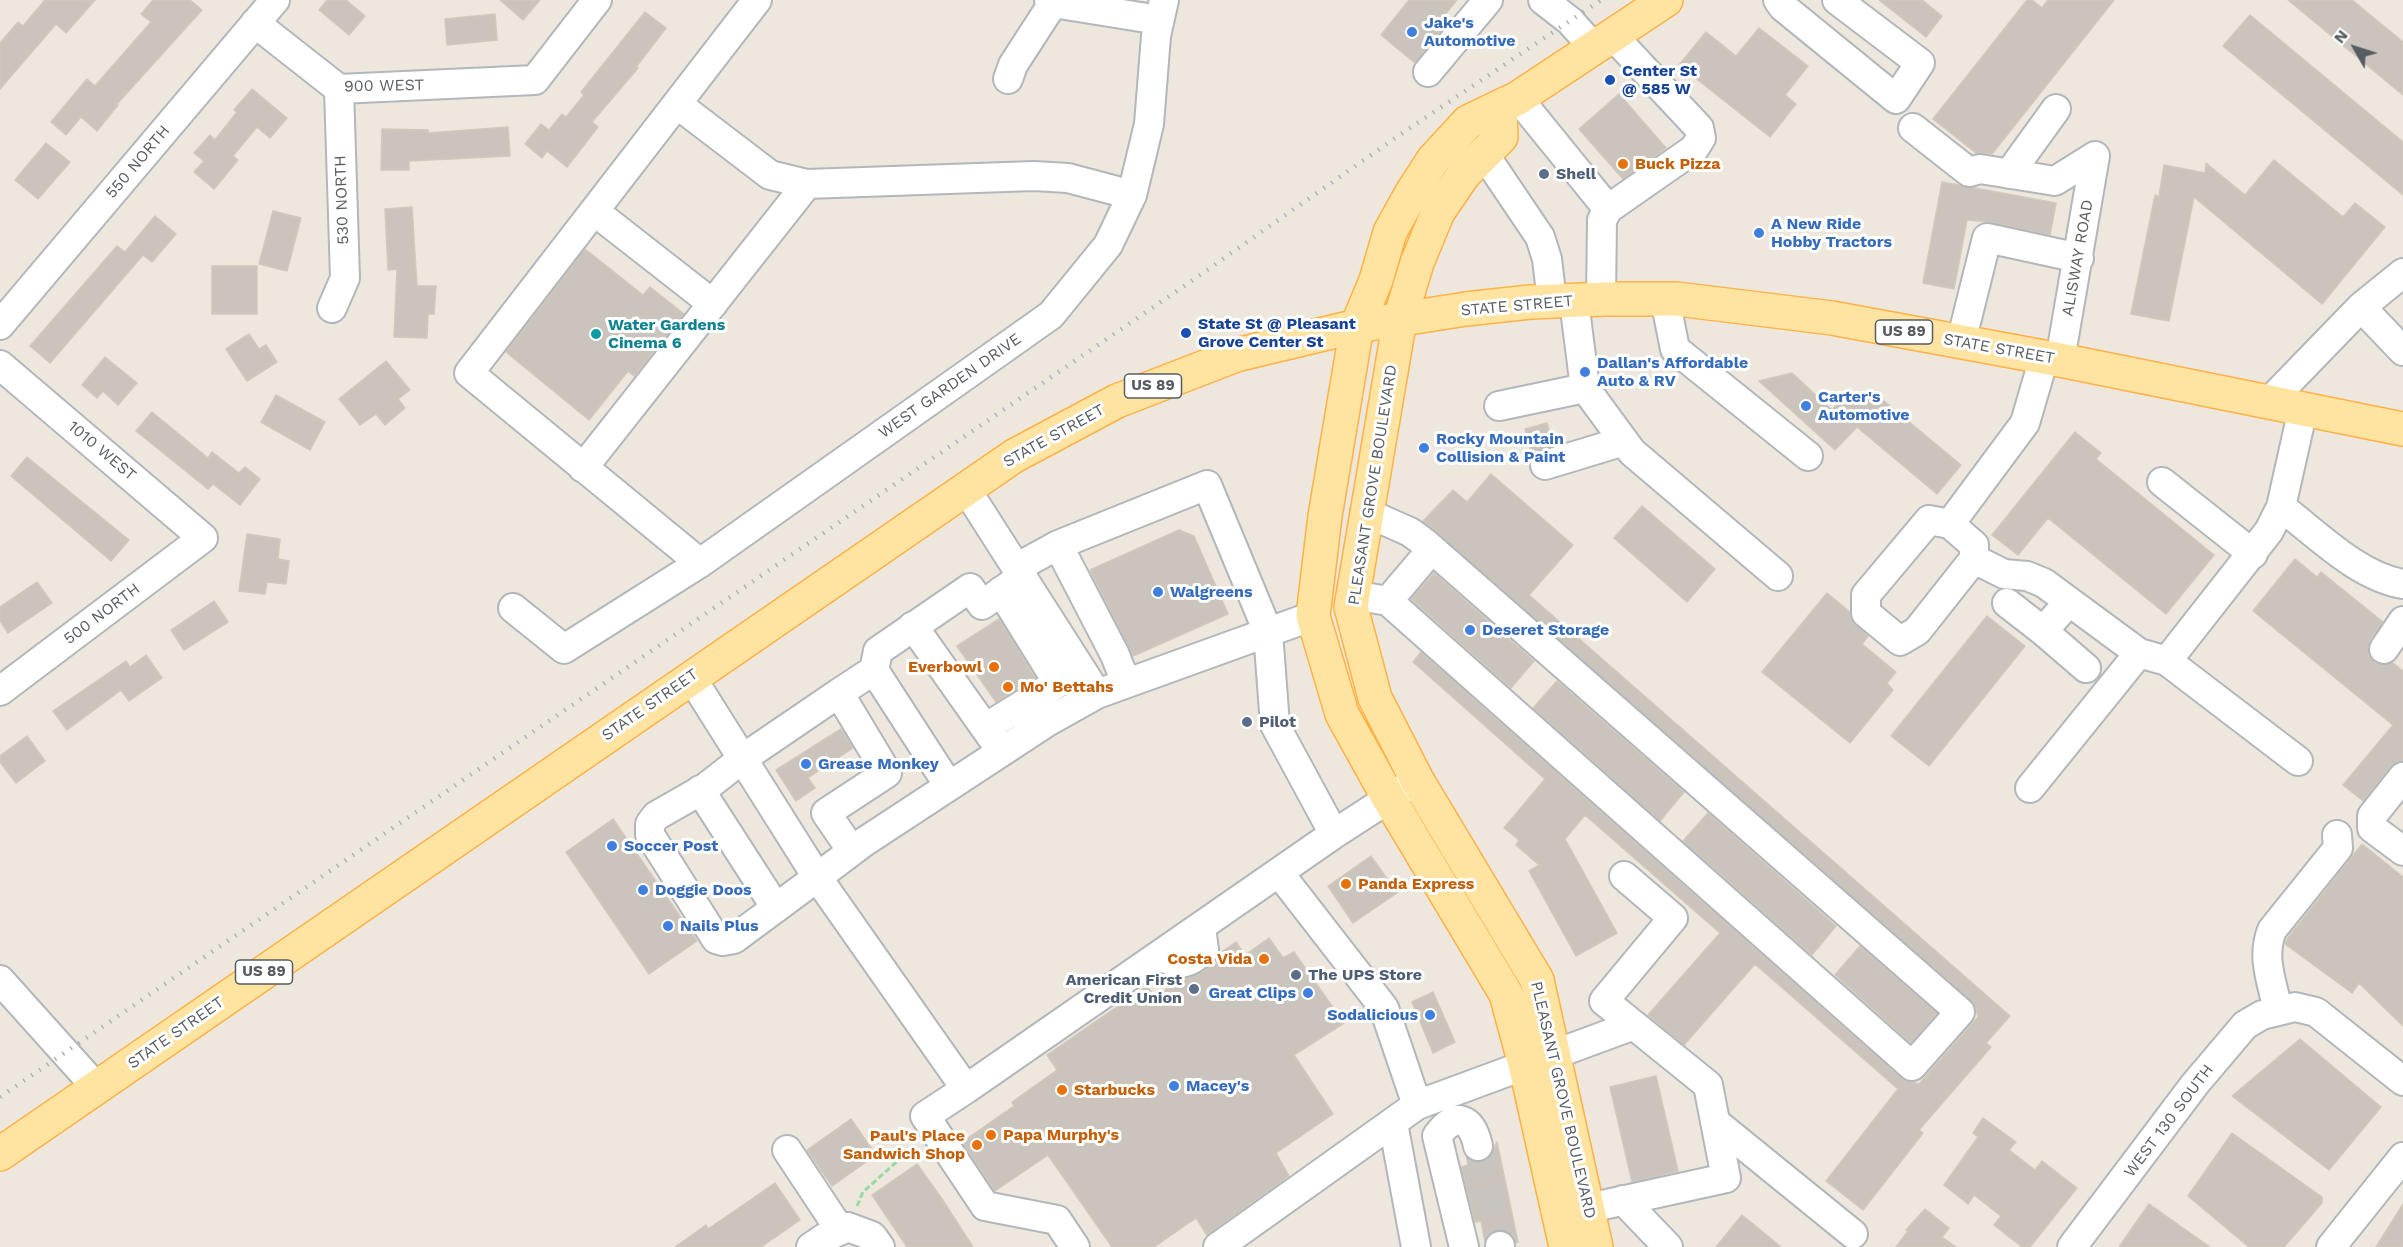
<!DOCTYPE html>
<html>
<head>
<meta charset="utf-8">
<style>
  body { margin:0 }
  #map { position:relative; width:2403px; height:1247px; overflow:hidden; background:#ede7de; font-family:"Work Sans",sans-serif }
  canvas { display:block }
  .north { position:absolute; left:2325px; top:18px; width:60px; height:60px; -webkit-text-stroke:4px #fff; paint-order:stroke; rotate:309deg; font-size:16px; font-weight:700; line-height:24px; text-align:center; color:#575d61 }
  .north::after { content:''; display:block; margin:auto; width:21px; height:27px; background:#575d61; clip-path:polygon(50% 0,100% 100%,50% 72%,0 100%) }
</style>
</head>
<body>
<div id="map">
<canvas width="2403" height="1247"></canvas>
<div class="north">N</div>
</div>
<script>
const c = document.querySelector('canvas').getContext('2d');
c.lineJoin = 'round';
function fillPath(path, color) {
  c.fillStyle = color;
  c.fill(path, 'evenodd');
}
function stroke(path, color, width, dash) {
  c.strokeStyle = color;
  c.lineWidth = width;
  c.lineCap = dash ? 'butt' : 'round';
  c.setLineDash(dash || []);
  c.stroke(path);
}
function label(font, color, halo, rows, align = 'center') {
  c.font = font + ' "Work Sans",sans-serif';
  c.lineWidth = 6;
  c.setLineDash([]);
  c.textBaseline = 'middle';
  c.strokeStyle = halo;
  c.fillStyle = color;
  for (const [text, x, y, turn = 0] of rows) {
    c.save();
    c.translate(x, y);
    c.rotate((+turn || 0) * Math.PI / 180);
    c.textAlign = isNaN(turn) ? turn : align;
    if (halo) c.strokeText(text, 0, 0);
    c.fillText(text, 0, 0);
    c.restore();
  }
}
const building = new Path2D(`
  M45 0H95L66 33 56 24 0 89V43L18 22 23 26Z
  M153 0H190L202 10 117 104 118 105 97 131 81 117 66 135 51 122 87 79 95 86 151 22 141 14Z
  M327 0H346L365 16 349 35 319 10Z
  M500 0H540L523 20Z
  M1409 0H1457L1438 23 1443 28 1415 63 1381 35Z
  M1879 0H1922L1942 16 1926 37Z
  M2027 0H2032L2042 8 2048 0H2114L1992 154 1976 153 1933 119Z
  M2288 0H2352L2403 42V95Z
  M645 12 666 28 636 67 638 68 592 122 598 127 567 167 547 151 542 158 525 144 541 124 549 130 562 114 566 117 584 95 581 92Z
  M495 14 497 40 447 45 445 19Z
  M2250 15 2403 142V195L2223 46Z
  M1759 28 1808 66 1785 95 1796 104 1770 137 1679 65 1706 32 1736 56Z
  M252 89 287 118 270 138 257 127 233 156 238 160 214 189 194 172 204 161 194 153 210 135 215 140 237 112 234 110Z
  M1619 94 1666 148 1623 179 1579 129Z
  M508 127 510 156 409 161V170H381L382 129 428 130V133Z
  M46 143 70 162 38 199 15 180Z
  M2274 160 2343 217 2355 203 2385 227 2322 304 2194 197 2169 321 2131 314 2155 195 2159 197 2164 165 2205 173 2206 163 2245 195Z
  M1942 182 2056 203 2050 235 1990 222 1967 220 1954 289 1923 283Z
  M412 207 417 286H436L434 314H428L427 338 394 337 397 269 388 270 385 209Z
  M273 211 301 218 287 271 259 264Z
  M155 216 176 234 152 262 143 255 50 363 30 346 117 246 125 252Z
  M585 249 643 295 650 287 684 314 634 376 628 371 589 420 506 352Z
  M212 266H257V314H212Z
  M249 334 259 349 266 345 277 362 247 381 226 349Z
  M105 357 137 383 118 405 103 391 97 398 82 385Z
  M386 361 410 390 398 399 405 408 385 425 376 414 360 425 339 399Z
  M1792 373 1832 410 1847 393 1878 396 1961 465 1937 494 1857 427 1835 450 1759 381Z
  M276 395 325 422 310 450 261 422Z
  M152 412 208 458 212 452 239 473 245 467 260 479 240 505 213 484 208 489 136 431Z
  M1547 423 1553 445 1532 455 1525 429Z
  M2075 432 2101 453 2096 459 2214 555 2166 614 2048 518 2018 555 1992 535Z
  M27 457 129 540 111 561 11 476Z
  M1491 474 1573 545 1529 595 2010 1016 1986 1043 1991 1047 1919 1130 1923 1133 1863 1210 1826 1181 1898 1089 1755 964 1684 1045 1648 1015 1720 933 1585 815 1565 839 1617 933 1576 956 1529 871 1539 865 1516 845 1519 840 1504 828 1545 779 1413 662 1421 652 1902 1079 1919 1084 1978 1017 1975 1006 1423 521 1453 490 1467 502Z
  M1642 506 1715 569 1687 602 1614 538Z
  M1179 530 1194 536 1228 614 1133 656 1090 570Z
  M247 534 280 539 278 559 289 561 286 584 267 582 265 594 239 591Z
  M2295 559 2317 577 2321 572 2383 622 2370 640 2369 656 2375 663 2383 665 2393 663 2403 671V761L2391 766 2363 801 2343 785 2393 725 2253 611Z
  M1434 573 1534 661 1511 688 1411 599Z
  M37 582 52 603 8 633 0 621V607Z
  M1827 593 1850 612 1851 620 1868 636 1862 644 1896 672 1887 683 1893 690 1850 743 1762 672Z
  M214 601 228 622 184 650 171 630Z
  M1987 616 2025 646 1929 766 1891 736Z
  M999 619 1035 678 996 702 957 646Z
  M146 655 162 678 129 701 121 690 67 730 53 711 126 661 130 667Z
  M1557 681 1684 792 1660 821 1533 708Z
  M841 729 853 748 808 778 815 788 796 801 776 770Z
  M27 736 45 761 16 783 0 762V756Z
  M1708 813 1836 926 1812 955 1683 841Z
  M613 819 697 941 649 974 566 852Z
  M2362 844 2403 877V1026L2359 983 2352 993 2285 944 2287 939Z
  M1371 856 1397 893 1353 923 1328 886Z
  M1269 938 1283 958 1294 952 1344 1023 1294 1055 1333 1114 1276 1153 1289 1176 1207 1235 1196 1218 1154 1247H1112L1048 1155 995 1191 962 1142 1014 1106 1012 1102 1057 1070 1047 1055 1147 986 1155 997 1181 979 1203 972 1215 962 1220 953 1236 942 1245 955Z
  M1860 946 1937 1013 1911 1043 1835 975Z
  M1433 992 1455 1042 1433 1053 1412 1002Z
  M2300 1039 2381 1107 2329 1170 2232 1096Z
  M1656 1076 1678 1171 1632 1182 1610 1087Z
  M1983 1118 2016 1142 2009 1150 2035 1170 2042 1161 2077 1188 2030 1247H2022L1994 1225 2001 1216 1974 1195 1968 1204 1944 1185 1978 1137 1973 1133Z
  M851 1119 876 1155 832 1186 807 1150Z
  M2232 1133 2322 1197V1203L2284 1247H2249L2188 1196Z
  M1497 1142 1518 1242 1516 1243 1509 1232 1501 1230 1491 1232 1485 1241 1481 1221 1475 1222 1461 1167 1468 1165 1467 1158 1475 1162 1489 1158Z
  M917 1164 942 1199 973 1247H907L872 1195Z
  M775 1183 800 1220 761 1247H675L706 1225 708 1229Z
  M2149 1204 2210 1247H2119Z
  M2403 1204V1247H2376Z
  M1925 1209 1949 1228 1942 1237 1956 1247H1896L1908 1231 1906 1230Z
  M1742 1215 1781 1247H1716Z`);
fillPath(building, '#cac4bd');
stroke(building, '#d2c8bc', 1.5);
stroke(new Path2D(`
  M1478 1146 1500 1246`), '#c8c4bf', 28, [28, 14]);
const minor = new Path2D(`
  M1049 0 1053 3 1159 20
  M1543 0 1570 21 1595 49
  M1778 0 1783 7 1896 99 1920 63 1837 0
  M255 23 339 89 535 80 597 0
  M1428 72 1488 0
  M1008 79 1013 65 1055 0
  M1518 98 1608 209
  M677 104 770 175 807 184
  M1913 128 1969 172 1980 169 2055 181 2095 156
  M1484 154 1540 237 1547 259 1552 301
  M2009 174 2056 109
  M594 211 713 304
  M1601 299 1602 220 1608 209 1694 149 1701 138 1699 128 1613 36
  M1665 299 1675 349 1808 456
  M2361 307 2403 351
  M332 308 345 278 339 89
  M0 325 275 0
  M1961 342 1987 238 2079 258
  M2060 360 2095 156
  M0 365 203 538 0 691
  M1585 388 1632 452 1778 576
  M2269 402 2361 307 2403 273
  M1499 406 1585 388 1574 301
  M1545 465 1624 441
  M583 468 807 184 1034 176 1068 178 1132 195
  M2162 482 2253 554
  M2281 507C2317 534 2357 576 2403 584
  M1950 524 1974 545V559L1917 631 1900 641 1866 613V595L1929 520 1950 524 2025 423 2044 358
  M1058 545 1115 655 1126 683
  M1974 559 2004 574 2027 576 2044 583 2139 653
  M700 563 469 373 757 0
  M1353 595 1388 601 1912 1066 1960 1012 1425 543 1410 532 1365 512
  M1388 601 1432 549
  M2007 603 2043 631 2068 603
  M513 608 564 649 700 563 1051 315 1108 245 1132 195 1149 124 1156 36 1164 0
  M913 626 995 742
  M2043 631 2086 668
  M2384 649 2403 621
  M2167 661 2298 761
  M874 670 878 651 970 588 982 605 1023 576
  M691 677 817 877 966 1089 1334 834 1275 725 1268 632 1207 485 1058 545 1018 567
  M839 693 874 670 949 786
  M1097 694 1313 616
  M985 728 1058 683 1001 591
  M2403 777 2372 816V828L2403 851
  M2030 788 2139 653 2167 661 2269 531 2281 507 2303 409
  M700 790 776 908
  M1334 834 1408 786
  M852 851 826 813 887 773 839 693 742 759 705 788 656 816 650 824V835L716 939 723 941 734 939C777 907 821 875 864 842L1047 722 1097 694 966 489
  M1280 874 1384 1008 1417 1105 1634 1025
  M1160 956C1179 967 1189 964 1204 950L1201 928
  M0 980 97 1088
  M2278 1010C2272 982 2261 957 2272 930L2338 848 2337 835
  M966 1089 925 1116 985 1206 1057 1220 1075 1247
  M1715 1122 1853 1234
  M1393 1123 1416 1247
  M787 1150 840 1230
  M1623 1200 1668 1247
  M1589 1208 1726 1178 1708 1085 1604 1001 1673 918 1624 876
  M811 1247 826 1237 848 1227 872 1236 880 1247
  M1218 1247 1417 1105
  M1464 1247 1437 1136C1456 1110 1472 1118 1478 1146
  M1500 1247V1246
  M2072 1247 2195 1084 2245 1025 2262 1015 2295 1007 2316 1012 2403 1081
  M2331 1247 2403 1157`);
const major = new Path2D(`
  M1500 109 1501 137 1464 174 1438 212 1417 263 1400 319 1351 607 1375 698 1417 780 1537 980 1596 1247
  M0 1154 1014 456 1117 401 1236 355 1357 326 1466 309 1530 302 1606 299H1677L1832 318 2060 360 2403 429
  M1566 1247 1525 1064 1506 994 1388 797 1342 714 1313 616 1325 516 1357 326 1376 280 1390 232 1411 194 1433 160 1468 122 1518 98 1666 0`);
stroke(minor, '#b2b7bb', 32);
stroke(major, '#ffb145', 36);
stroke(new Path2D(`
  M857 1206 863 1192 910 1150 917 1147`), '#98dba1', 3, [6, 3]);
stroke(minor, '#fff', 28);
stroke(major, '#ffe3a1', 33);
stroke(new Path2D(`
  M0 1097 1190 282 1401 134 1601 0`), '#b1b2b2', 4.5, [1.5, 8]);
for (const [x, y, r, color] of [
  [1412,32,6,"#3f7fe0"],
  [1610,80,6,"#1a4fb4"],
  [1623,164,6,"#e8710a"],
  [1544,174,6,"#5c6f8a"],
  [1759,233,6,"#3f7fe0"],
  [1186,333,6,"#1a4fb4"],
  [596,334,6,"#0f9aa8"],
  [1585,372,6,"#3f7fe0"],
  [1806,406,6,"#3f7fe0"],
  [1424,448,6,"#3f7fe0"],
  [1158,592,6,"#3f7fe0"],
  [1470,630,6,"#3f7fe0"],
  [994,667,6,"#e8710a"],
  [1008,687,6,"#e8710a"],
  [1247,722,6,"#5c6f8a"],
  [806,764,6,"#3f7fe0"],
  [612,846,6,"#3f7fe0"],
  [1346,884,6,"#e8710a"],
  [643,890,6,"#3f7fe0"],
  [668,926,6,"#3f7fe0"],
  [1264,959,6,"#e8710a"],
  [1296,975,6,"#5c6f8a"],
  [1194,989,6,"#5c6f8a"],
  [1308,993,6,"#3f7fe0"],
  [1430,1015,6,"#3f7fe0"],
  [1174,1086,6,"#3f7fe0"],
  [1062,1090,6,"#e8710a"],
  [991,1135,6,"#e8710a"],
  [977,1145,6,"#e8710a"]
]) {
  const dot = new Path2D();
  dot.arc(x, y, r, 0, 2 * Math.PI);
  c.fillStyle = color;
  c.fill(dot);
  stroke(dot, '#fff', 2);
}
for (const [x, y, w] of [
  [1904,332,57],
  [1153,386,57],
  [264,972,57]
]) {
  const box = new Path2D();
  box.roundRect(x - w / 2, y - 12, w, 24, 4.5);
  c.fillStyle = '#fff';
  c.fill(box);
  stroke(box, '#575d61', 1.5);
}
label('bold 15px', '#575d61', null, [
  ["US 89",1904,332],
  ["US 89",1153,386],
  ["US 89",264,972]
]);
label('bold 16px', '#366cbe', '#fff', [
  ["Jake's",1424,23],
  ["Automotive",1424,41],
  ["A New Ride",1771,224],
  ["Hobby Tractors",1771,242],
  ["Dallan's Affordable",1597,363],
  ["Auto & RV",1597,381],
  ["Carter's",1818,397],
  ["Automotive",1818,415],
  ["Rocky Mountain",1436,439],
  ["Collision & Paint",1436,457],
  ["Walgreens",1170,592],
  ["Deseret Storage",1482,630],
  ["Grease Monkey",818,764],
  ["Soccer Post",624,846],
  ["Doggie Doos",655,890],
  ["Nails Plus",680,926],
  ["Great Clips",1296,993,"right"],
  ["Sodalicious",1418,1015,"right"],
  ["Macey's",1186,1086]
], 'left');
label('bold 16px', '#164399', '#fff', [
  ["Center St",1622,71],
  ["@ 585 W",1622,89],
  ["State St @ Pleasant",1198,324],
  ["Grove Center St",1198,342]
], 'left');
label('16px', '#575d61', '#fff', [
  ["900 WEST",384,86,-1],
  ["550 NORTH",138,162,-50],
  ["530 NORTH",342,200,-92],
  ["ALISWAY ROAD",2078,258,-80],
  ["STATE STREET",1517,306,-5],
  ["STATE STREET",1999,349,10],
  ["WEST GARDEN DRIVE",950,386,-35],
  ["STATE STREET",1054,436,-29],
  ["1010 WEST",102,451,40],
  ["PLEASANT GROVE BOULEVARD",1373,485,-81],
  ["500 NORTH",102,614,-37],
  ["STATE STREET",650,705,-35],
  ["STATE STREET",176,1033,-35],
  ["PLEASANT GROVE BOULEVARD",1563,1100,77],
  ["WEST 130 SOUTH",2169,1121,-53]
]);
label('bold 16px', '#c56008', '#fff', [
  ["Buck Pizza",1635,164],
  ["Everbowl",982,667,"right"],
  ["Mo' Bettahs",1020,687],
  ["Panda Express",1358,884],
  ["Costa Vida",1252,959,"right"],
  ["Starbucks",1074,1090],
  ["Papa Murphy's",1003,1135],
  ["Paul's Place",965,1136,"right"],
  ["Sandwich Shop",965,1154,"right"]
], 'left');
label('bold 16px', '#4e5e75', '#fff', [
  ["Shell",1556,174],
  ["Pilot",1259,722],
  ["The UPS Store",1308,975],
  ["American First",1182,980,"right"],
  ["Credit Union",1182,998,"right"]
], 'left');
label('bold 16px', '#0d838f', '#fff', [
  ["Water Gardens",608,325],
  ["Cinema 6",608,343]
], 'left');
</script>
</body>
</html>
